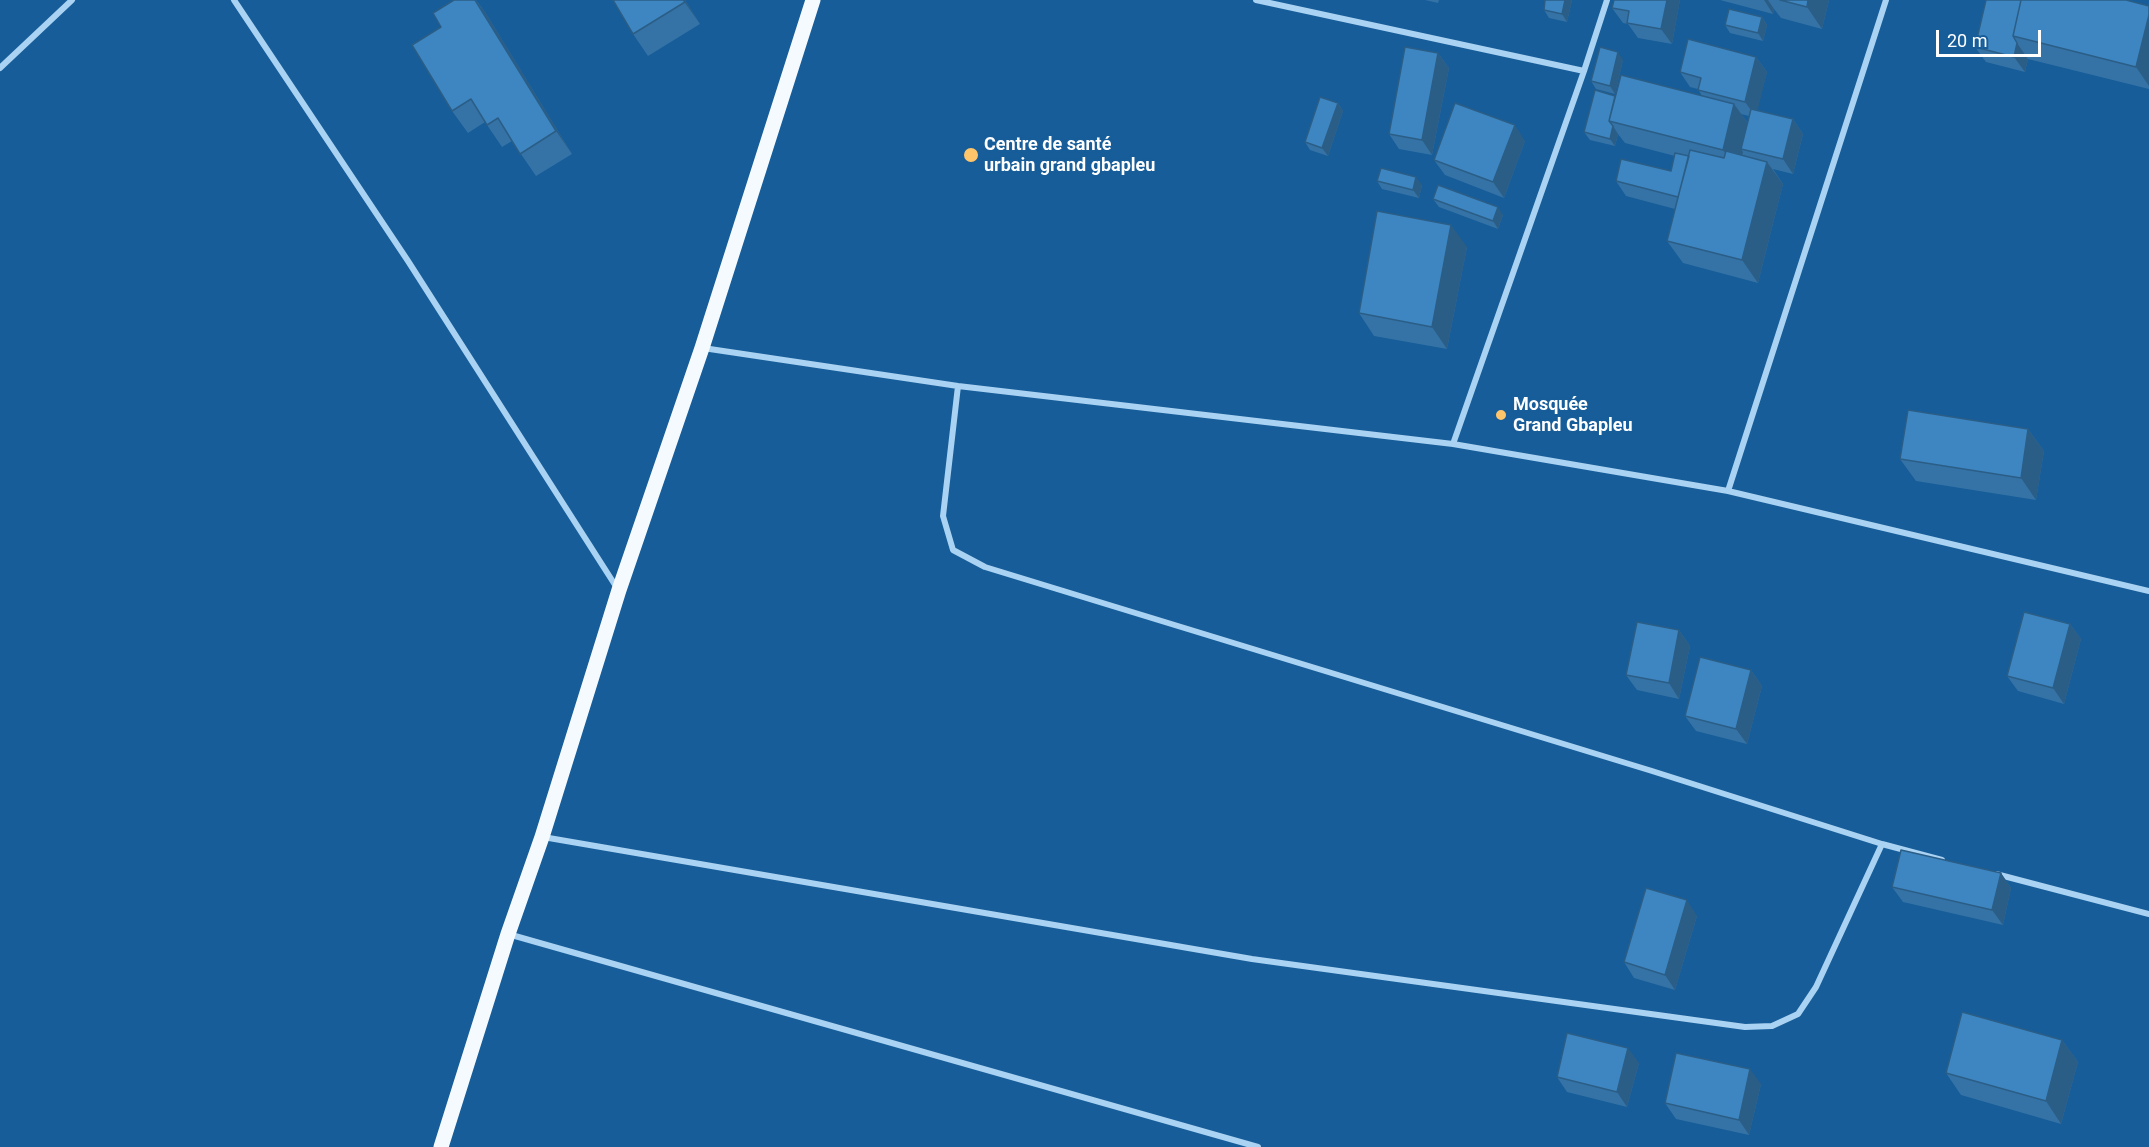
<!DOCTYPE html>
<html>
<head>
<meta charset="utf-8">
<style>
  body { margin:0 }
  #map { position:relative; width:2149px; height:1147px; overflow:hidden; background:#165d99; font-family:Roboto,sans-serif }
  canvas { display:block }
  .scale { position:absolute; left:1936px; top:30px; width:105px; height:27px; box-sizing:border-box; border:3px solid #fff; border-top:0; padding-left:8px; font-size:18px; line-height:21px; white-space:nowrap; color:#fff; -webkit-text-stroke:4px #165d99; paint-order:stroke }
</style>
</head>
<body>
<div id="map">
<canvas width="2149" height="1147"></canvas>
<div class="scale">20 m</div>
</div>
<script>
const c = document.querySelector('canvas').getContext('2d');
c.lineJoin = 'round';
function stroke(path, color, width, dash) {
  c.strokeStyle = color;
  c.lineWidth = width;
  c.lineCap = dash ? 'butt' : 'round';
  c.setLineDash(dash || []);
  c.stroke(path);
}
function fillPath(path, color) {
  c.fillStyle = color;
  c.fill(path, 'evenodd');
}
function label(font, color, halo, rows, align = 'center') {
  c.font = font + ' Roboto,sans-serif';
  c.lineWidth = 5;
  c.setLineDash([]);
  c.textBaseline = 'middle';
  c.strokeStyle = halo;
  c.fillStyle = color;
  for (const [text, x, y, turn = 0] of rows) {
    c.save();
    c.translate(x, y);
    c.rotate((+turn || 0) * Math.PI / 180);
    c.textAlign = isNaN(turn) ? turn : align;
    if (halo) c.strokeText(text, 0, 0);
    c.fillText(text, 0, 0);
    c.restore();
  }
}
stroke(new Path2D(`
  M234 0 408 261 617 588
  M1256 0 1584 71 1453 444
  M0 68 72 0
  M1584 71 1607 0
  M703 348 958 386 1453 444 1728 491 2149 591
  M958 386 943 516 953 550 985 567 1652 771 1882 844 1942 860
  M1728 491 1886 0
  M543 837 1252 959 1745 1027 1772 1026 1798 1014 1816 987 1882 844
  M1996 874 2149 914
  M508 934 1258 1147`), '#aad2f2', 6);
stroke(new Path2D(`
  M441 1147 508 934 542 837 619 590 702 348 813 0`), '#f5faff', 15);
fillPath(new Path2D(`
  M454 0H476L485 12 572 154 536 176 512 141 502 147 485 122 468 133 452 111 441 27Z
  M685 0 700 24 648 56 633 34Z
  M1425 0H1439L1438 3Z
  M1572 0 1567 22 1549 18 1544 10Z
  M1614 0H1680L1672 44 1638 38 1628 24 1623 23 1612 8Z
  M1720 0H1829L1822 29 1781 18 1774 9 1773 14Z
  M1986 0 2149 6V89L2028 59 2025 72 1986 62 1975 47Z
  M1762 17 1767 25 1763 41 1730 33 1725 25Z
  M1438 53 1449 68 1432 155 1399 149 1389 134Z
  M1756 57 1767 72 1757 110 1793 119 1803 134 1793 174 1773 169 1783 184 1758 283 1683 263 1667 241 1675 209 1626 196 1616 181 1671 171 1675 156 1625 143 1618 134 1615 146 1590 140 1584 132 1615 96H1702L1698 89 1690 87 1680 72ZM1741 114 1749 116 1748 123Z
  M1623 60 1615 94 1596 89 1591 81Z
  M1338 103 1343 111 1328 156 1310 150 1305 142Z
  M1525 141 1504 198 1445 175 1434 160Z
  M1377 181 1422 185 1419 198 1382 189Z
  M1433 199 1503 215 1498 229 1439 207Z
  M1467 247 1447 349 1374 336 1359 313Z
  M2028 429 2044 451 2036 500 1916 481 1900 459Z
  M2070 624 2081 639 2064 704 2018 691 2007 676Z
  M1679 630 1690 646 1679 699 1637 690 1626 675Z
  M1751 670 1762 686 1747 744 1696 731 1685 716Z
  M2001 873 2011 888 2003 925 1903 902 1892 887Z
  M1697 916 1675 990 1634 978 1624 962Z
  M2062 1040 2078 1062 2061 1124 1961 1095 1946 1073Z
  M1639 1063 1627 1107 1567 1092 1557 1077Z
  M1761 1084 1749 1135 1676 1119 1665 1103Z`), '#3573a6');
fillPath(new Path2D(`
  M475 0 485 12 572 154 556 131Z
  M683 0H685L700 24Z
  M1565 0H1572L1567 22 1562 14Z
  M1667 0H1680L1672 44 1661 29Z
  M1764 0H1768L1774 9 1773 14Z
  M1808 0H1829L1822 29 1807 7Z
  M2149 15V86L2136 67Z
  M1762 17 1767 25 1763 41 1758 33Z
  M2017 43 2028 59 2025 72 2014 57Z
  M1618 52 1623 60 1615 94 1610 86Z
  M1438 53 1449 68 1432 155 1422 140Z
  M1756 57 1767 72 1756 117 1745 102Z
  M1338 103 1343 111 1328 156 1322 148Z
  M1734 104 1750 126 1741 149 1743 152 1738 172 1723 150Z
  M1793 119 1803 134 1793 174 1783 159Z
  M1515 125 1525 141 1504 198 1493 182Z
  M1613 126 1618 134 1615 146 1610 139Z
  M1767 162 1783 184 1758 283 1742 260Z
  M1416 177 1422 185 1419 198 1413 190Z
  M1498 207 1503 215 1498 229 1493 221Z
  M1451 225 1467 247 1447 349 1432 327Z
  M2028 429 2044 451 2036 500 2021 478Z
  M2070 624 2081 639 2064 704 2053 688Z
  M1679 630 1690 646 1679 699 1669 683Z
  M1751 670 1762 686 1747 744 1736 729Z
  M2001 873 2011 888 2003 925 1992 910Z
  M1687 900 1697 916 1675 990 1665 975Z
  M2062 1040 2078 1062 2061 1124 2046 1101Z
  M1628 1048 1639 1063 1627 1107 1617 1092Z
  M1750 1069 1761 1084 1749 1135 1739 1120Z`), '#2b5e87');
const building = new Path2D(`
  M454 0H475L556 131 520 154 498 118 487 125 471 99 452 111 412 45 441 27 433 13Z
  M613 0H683L685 2 633 34Z
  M1545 0H1565L1562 14 1544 10Z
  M1614 0H1667L1661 29 1627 23 1629 11 1612 8Z
  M1780 0H1808L1807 7Z
  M1986 0H2021L2013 36 2017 43 2014 57 1975 47Z
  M2021 0H2126L2149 6V15L2136 67 2013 36Z
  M1729 9 1762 17 1758 33 1725 25Z
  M1688 39 1756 57 1745 102 1698 90 1701 78 1680 72Z
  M1405 47 1438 53 1422 140 1389 134Z
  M1600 47 1618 52 1610 86 1591 81Z
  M1621 75 1734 104 1723 150 1609 121Z
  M1595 90 1615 96 1609 121 1613 126 1610 139 1584 132Z
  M1320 97 1338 103 1322 148 1305 142Z
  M1455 103 1515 125 1493 182 1434 160Z
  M1751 109 1793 119 1783 159 1741 149Z
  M1690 150 1724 158 1726 151 1767 162 1742 260 1667 241Z
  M1675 153 1689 156 1678 197 1616 181 1621 159 1671 171Z
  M1381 168 1416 177 1413 190 1377 181Z
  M1438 185 1498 207 1493 221 1433 199Z
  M1377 211 1451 225 1432 327 1359 313Z
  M1908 410 2028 429 2021 478 1900 459Z
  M2024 612 2070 624 2053 688 2007 676Z
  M1637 622 1679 630 1669 683 1626 675Z
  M1700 657 1751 670 1736 729 1685 716Z
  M1901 850 2001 873 1992 910 1892 887Z
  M1646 888 1687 900 1665 975 1624 962Z
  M1962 1012 2062 1040 2046 1101 1946 1073Z
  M1567 1033 1628 1048 1617 1092 1557 1077Z
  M1676 1053 1750 1069 1739 1120 1665 1103Z`);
fillPath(building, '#3e86c1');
stroke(building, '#2b5e87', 1.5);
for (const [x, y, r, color] of [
  [971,155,8,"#ffc56b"],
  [1501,415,6,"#ffc56b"]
]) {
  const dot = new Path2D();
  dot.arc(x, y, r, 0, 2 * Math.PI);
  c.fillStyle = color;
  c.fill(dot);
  stroke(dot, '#165d99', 2);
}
label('bold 18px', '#fff', '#165d99', [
  ["Centre de santé",984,145],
  ["urbain grand gbapleu",984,166],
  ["Mosquée",1513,405],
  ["Grand Gbapleu",1513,426]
], 'left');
</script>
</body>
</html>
